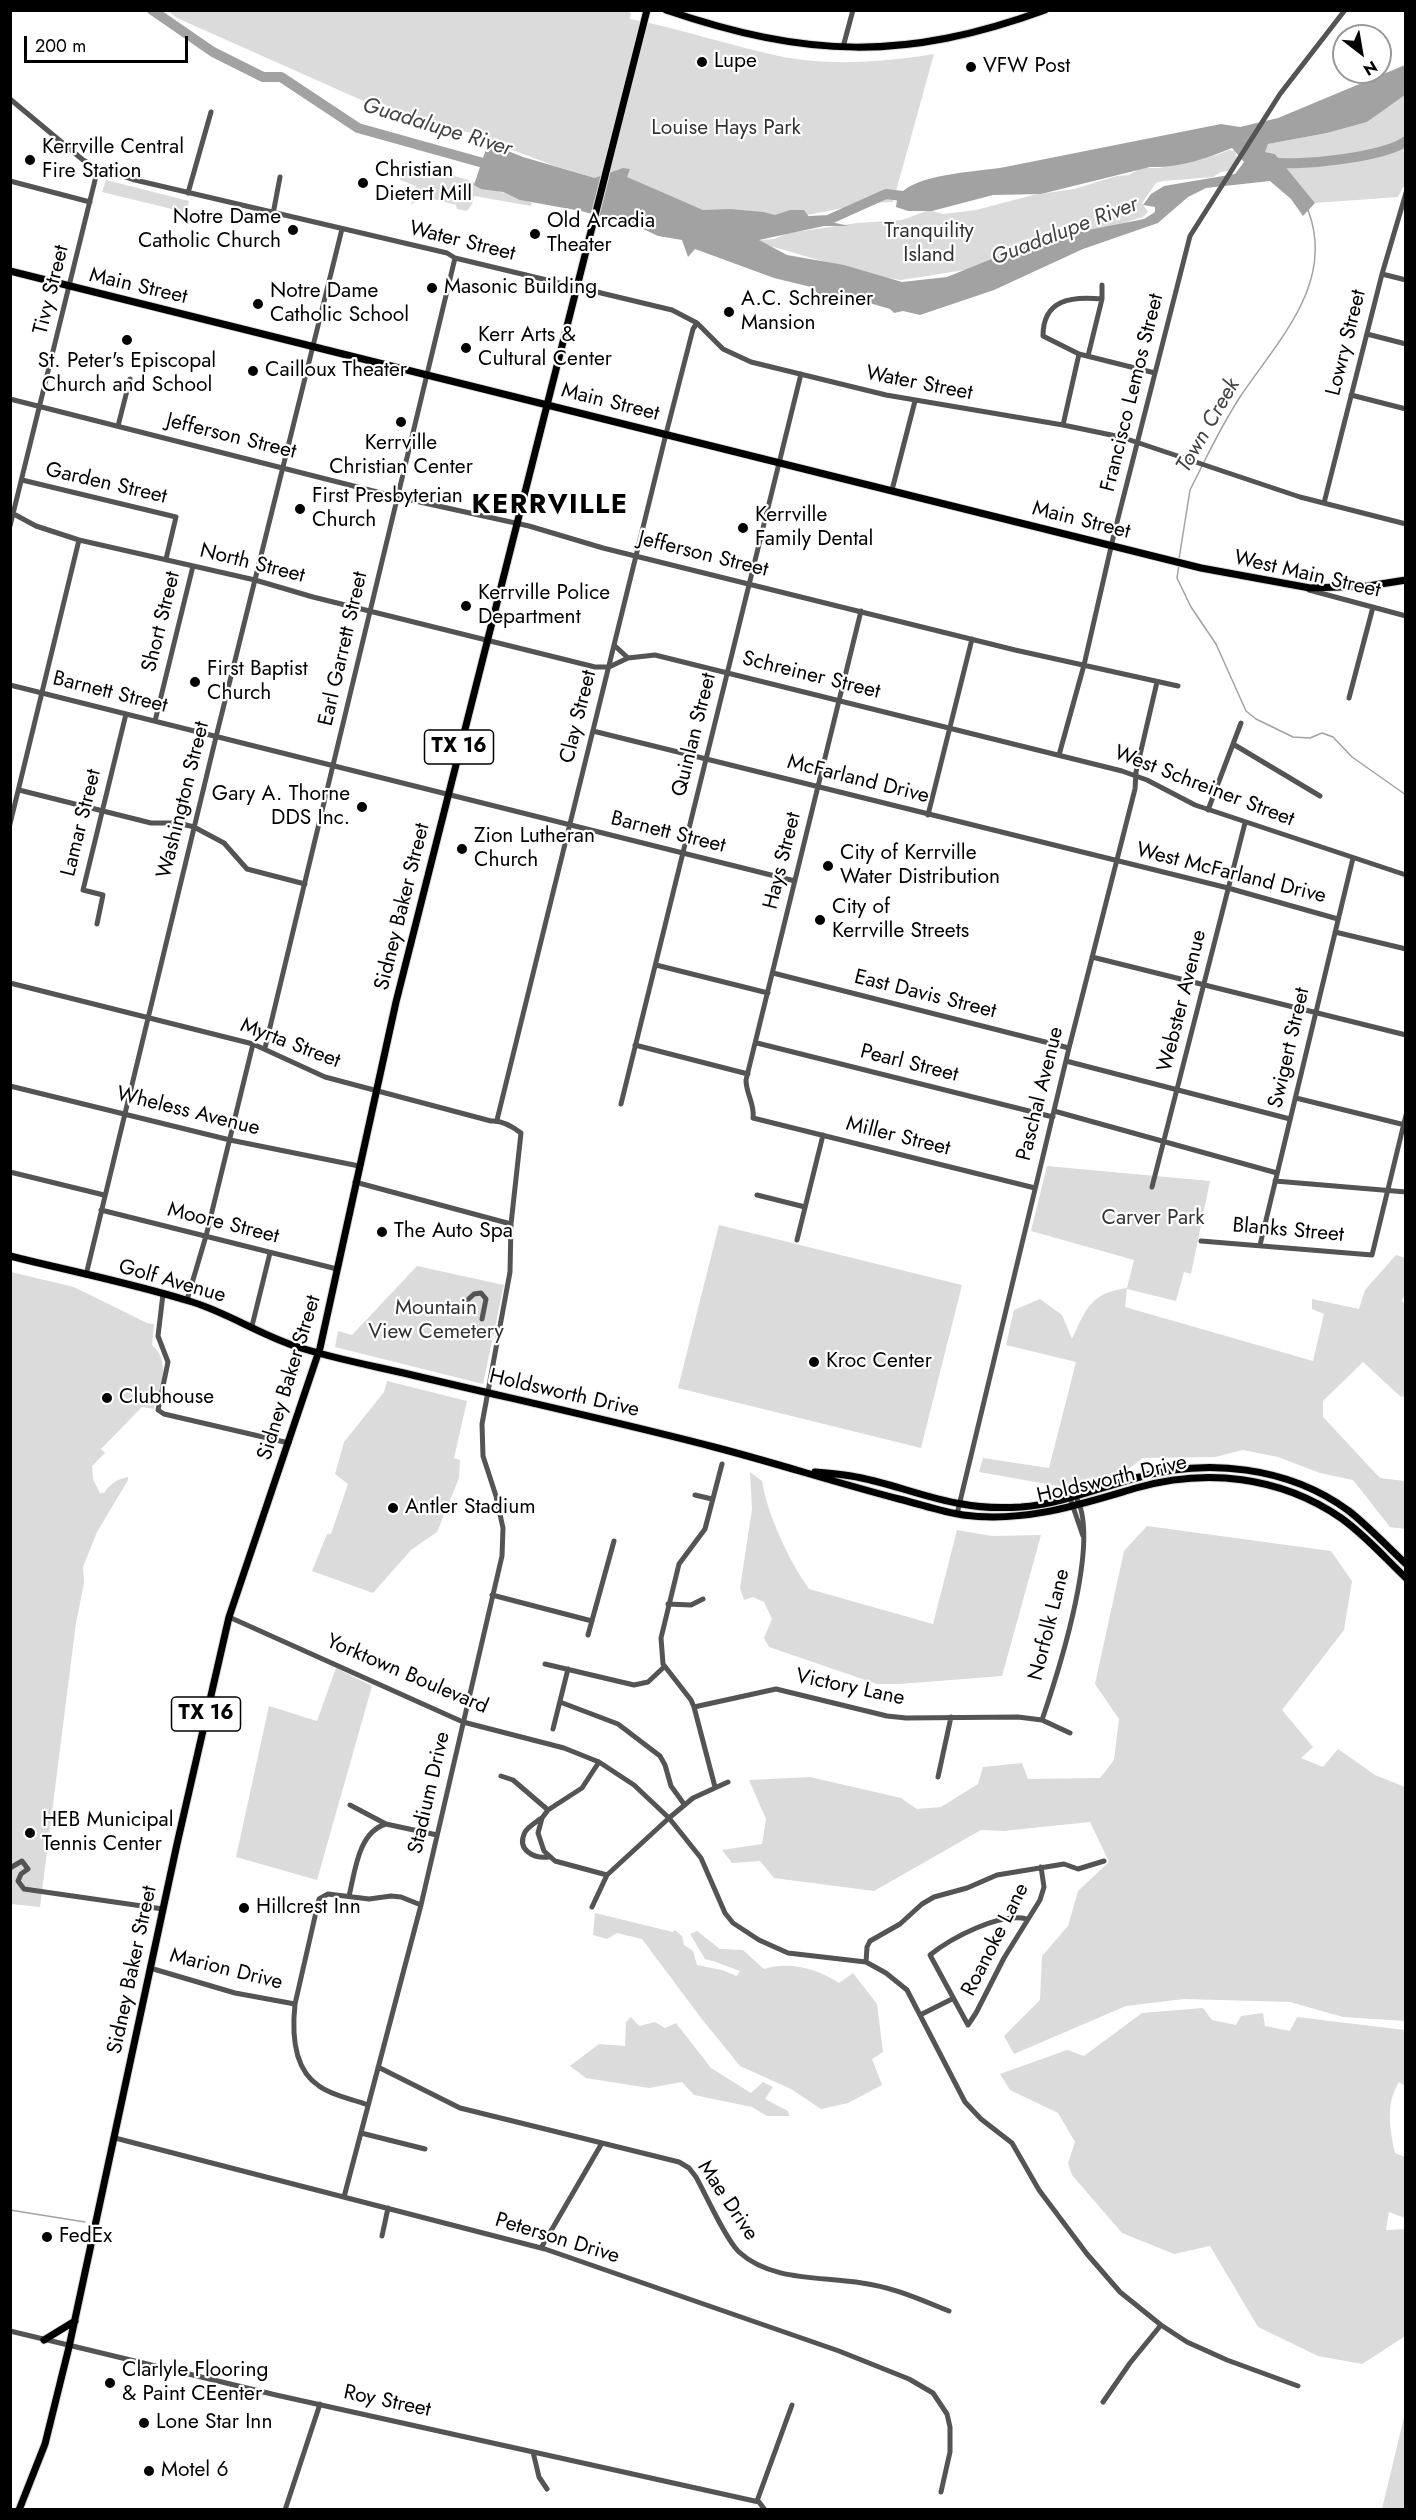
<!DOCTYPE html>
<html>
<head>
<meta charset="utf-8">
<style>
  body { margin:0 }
  #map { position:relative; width:1416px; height:2520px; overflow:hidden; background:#fff; font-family:Jost,sans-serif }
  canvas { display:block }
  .frame { position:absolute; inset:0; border:12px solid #000; pointer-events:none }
  .north { position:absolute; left:1332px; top:24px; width:60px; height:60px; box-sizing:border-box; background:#fff; border:2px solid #999; border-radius:50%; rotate:149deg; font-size:16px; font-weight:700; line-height:24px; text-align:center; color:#000 }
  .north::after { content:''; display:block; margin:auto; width:21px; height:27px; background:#000; clip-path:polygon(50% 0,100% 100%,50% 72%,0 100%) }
  .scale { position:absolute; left:24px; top:36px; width:164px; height:27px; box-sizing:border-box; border:3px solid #000; border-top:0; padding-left:8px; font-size:18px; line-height:21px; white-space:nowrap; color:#000; -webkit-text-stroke:4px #fff; paint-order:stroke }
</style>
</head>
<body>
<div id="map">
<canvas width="1416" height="2520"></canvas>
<div class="frame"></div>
<div class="north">N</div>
<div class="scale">200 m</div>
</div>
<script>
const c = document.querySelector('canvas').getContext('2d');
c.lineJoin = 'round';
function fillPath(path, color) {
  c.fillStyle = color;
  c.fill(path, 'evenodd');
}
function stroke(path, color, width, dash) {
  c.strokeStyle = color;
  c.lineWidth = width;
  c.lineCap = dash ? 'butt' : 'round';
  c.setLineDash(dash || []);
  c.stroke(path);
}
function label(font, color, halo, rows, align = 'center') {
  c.font = font + ' Jost,sans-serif';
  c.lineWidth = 4.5;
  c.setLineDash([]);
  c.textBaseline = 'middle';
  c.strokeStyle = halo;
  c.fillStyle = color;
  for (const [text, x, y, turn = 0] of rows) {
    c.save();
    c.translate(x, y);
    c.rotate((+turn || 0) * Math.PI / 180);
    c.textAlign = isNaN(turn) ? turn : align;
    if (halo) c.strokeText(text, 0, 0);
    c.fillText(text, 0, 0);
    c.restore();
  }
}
fillPath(new Path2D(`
  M168 11H626L631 13 630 19C682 29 731 46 783 57 832 66 885 62 934 54L893 202 868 203 767 223 703 210 555 166 494 143 483 135 417 122 377 107 177 18Z
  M1405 95V187H1403L1398 197 1315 203 1275 154 1264 152 1268 144 1327 133 1367 122Z
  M1229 150 1235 151 1237 158 1229 171 1221 172 1213 177 1163 181 1156 183 1142 203 1148 212 1143 217 971 269 901 280 874 276 760 243 759 240 774 239 789 233 857 223 902 220 929 210 943 214 976 210 1033 195 1074 189 1117 176 1129 175 1141 168H1159L1217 155Z
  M404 162 465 179 532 203 531 206 474 196 472 204 467 211 457 209 456 205 423 196 411 205 416 186 400 180Z
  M106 180 189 201 187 214 182 216 176 210 102 192Z
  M1047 1166 1210 1181 1191 1274 1184 1272 1176 1301 1127 1289 1125 1307 1313 1361 1324 1314 1312 1309V1299L1359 1309 1365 1290 1396 1255 1405 1258V1293L1402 1301 1406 1304 1405 1396 1401 1397 1363 1362 1323 1401V1417L1380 1478 1405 1481V1529L1390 1527 1353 1480 1320 1473 1278 1457 1243 1450 1215 1457 1143 1458 1120 1475 1075 1489 979 1472 983 1458 1049 1468 1076 1362 1006 1345 1014 1310 1040 1299 1062 1315 1072 1339C1086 1309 1090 1293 1127 1288L1134 1260 1031 1231Z
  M719 1225 962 1285 921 1448 678 1388Z
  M417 1266 504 1285 483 1384 335 1347 338 1331 352 1335Z
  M11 1272 74 1287 147 1323 154 1324 152 1345C172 1363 160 1386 154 1409L142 1407 101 1449 105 1453 92 1466 93 1479 100 1493H104C110 1484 117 1479 128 1477V1480L97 1532 83 1567 84 1583 76 1623 40 1907 11 1904Z
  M387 1381 467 1401 454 1458 460 1460 459 1478 437 1532 411 1550 373 1593 312 1571 327 1534H331L348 1484 335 1474 344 1442 384 1392Z
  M750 1472 762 1481C767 1514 789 1561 809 1589L933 1624 957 1530 992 1536 1041 1535 1002 1676 900 1684H877L769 1647 764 1638 772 1619 764 1602 753 1597 744 1600 740 1588 752 1509Z
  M1147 1526 1331 1551 1352 1581 1344 1630 1282 1710 1313 1747 1301 1758 1323 1767 1338 1749 1375 1775 1405 1787V2021L1343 2017 1290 2002 1184 1999 1126 2006 1014 2054 1004 2036 1040 2000 1042 1956 1068 1926 1078 1891 1109 1862 1090 1822 1003 1831 981 1830 874 1891 774 1878 760 1861 732 1863 722 1850 762 1844 766 1819 749 1780 810 1777 901 1798 917 1809 941 1807 978 1784 983 1767 1022 1763 1028 1779 1100 1778 1114 1760 1119 1719 1095 1684 1124 1551Z
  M336 1668 372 1686 317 1880 236 1857 269 1706 317 1721Z
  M595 1913 673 1932 675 1930 682 1936 684 1945 693 1951 697 1965 722 1970 737 1976 740 1971C728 1967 718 1962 705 1959L690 1934 697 1931 720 1949 743 1950 764 1969C789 1961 818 1969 839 1983L853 1973 877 2004 883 2052 872 2059 882 2085 848 2103 821 2109 791 2089 740 2066 701 2018 642 1939 617 1933 607 1939 593 1935Z
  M1203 2008 1212 2020 1236 2025 1241 2016 1263 2013 1265 2026 1290 2031 1297 2017 1405 2030V2086L1399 2082C1385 2104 1390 2129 1395 2153L1405 2157V2218L1389 2212 1386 2230 1405 2229V2331L1404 2337 1362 2364 1318 2356 1258 2327 1210 2246 1174 2254 1122 2233 1072 2175 1068 2163 1075 2142 1058 2113 1010 2090 1000 2074 1067 2050 1084 2056 1142 2013Z
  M631 2017 639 2026 655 2022 665 2028 676 2023 711 2068 751 2093 763 2082 773 2087 765 2099 788 2111 789 2116H767L752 2107 694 2095 682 2082 649 2088 586 2078 570 2066 599 2044 625 2046 626 2022Z
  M1405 2413V2509H1382Z`), '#dbdbdb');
fillPath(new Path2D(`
  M1405 65V95L1367 122 1327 133 1268 144 1265 152 1275 154 1315 203 1303 216 1291 199 1270 181 1206 188 1188 197 1158 223 1083 249 994 290 920 315 903 311 894 313 890 309 835 293 821 296 811 287 774 278 695 249 688 257 682 240 658 236 639 227 581 211 520 200 503 192 481 189 474 185 488 143 523 157 595 178 623 168 630 169 627 177 703 210 730 209 763 212 775 215 790 210H804L809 217 849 226H824L759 240 787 255 844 265 902 282 947 277 1004 254 1063 235 1144 219 1155 212V207L1143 205 1151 194 1164 186 1235 174 1244 162 1232 148C1205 159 1179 168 1150 167L1041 194 993 195 932 211H908L896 207C897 201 897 195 903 191 925 173 977 172 1005 167 1077 153 1149 138 1221 124L1240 127 1278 118Z`), '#a2a2a2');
stroke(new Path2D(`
  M1204 462C1215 440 1227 417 1240 397 1278 340 1336 283 1308 210
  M1179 559 1190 490 1202 466
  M1179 564 1177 578 1191 607 1216 644 1246 711 1256 719 1293 737 1310 738 1322 733 1333 737 1352 757 1406 795
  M10 2210 85 2222`), '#a2a2a2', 1.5);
stroke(new Path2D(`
  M152 10 213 52 263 77H281L358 128 494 166
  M1271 162C1297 167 1385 157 1406 141
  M810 221 828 220 886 194 911 197`), '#a2a2a2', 10);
const major = new Path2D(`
  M666 10C807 58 905 61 1045 10
  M10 271 1201 568 1310 588 1368 586 1406 580
  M10 1256C70 1271 131 1283 189 1301 227 1312 260 1335 298 1347 335 1359 374 1366 412 1375 513 1399 614 1421 714 1447 776 1463 837 1483 899 1499 920 1504 941 1512 963 1515 1025 1523 1078 1505 1136 1488 1206 1468 1280 1476 1341 1518 1365 1535 1385 1558 1406 1578
  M815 1472C827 1473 839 1474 851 1476 889 1482 924 1498 962 1504 981 1508 1002 1508 1021 1507 1061 1504 1098 1488 1136 1478 1207 1458 1288 1466 1349 1511 1369 1527 1387 1546 1406 1564
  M44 2340 75 2321
  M19 2510 45 2444 69 2347 177 1844 229 1617 320 1348 396 1002 647 10`);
stroke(major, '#dbdbdb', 9);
stroke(new Path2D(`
  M843 47 853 10
  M10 99 83 160 98 168 135 180 447 253 455 258 672 310 697 323 723 349 751 362 886 395 1063 425 1121 437 1300 497 1406 524
  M10 181 90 202
  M188 193 211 112
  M273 214 280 177
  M1382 274 1406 280
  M1102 299V285
  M1367 334 1406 344
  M1079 354 1043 336C1043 299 1072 296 1102 299L1088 356
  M1351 395 1406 409
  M10 399 397 497 529 526 603 548 1015 650 1178 686
  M1063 425 1079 354 1155 373
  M118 426 130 379
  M22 480 176 517 166 559
  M892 490 915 401
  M1324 503 1382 274 1406 193
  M10 512 36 526 79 540 255 580 313 597 595 667H609L628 658 655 655 1122 771 1147 780 1195 805 1406 875
  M10 526 98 168
  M1309 590 1406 616
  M861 611 746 1080C746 1094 755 1104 753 1118L1035 1188
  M614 645 628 658
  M10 685 795 881
  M1349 698 1373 607
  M155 721 193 566
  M593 731 1228 888 1338 919
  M1233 744 1320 796
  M1059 755 1084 665 1114 534 1190 236 1280 94 1345 10
  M19 790 151 823H178L194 827 224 843 247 869 305 884
  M1208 810 1241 723
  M928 815 972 639
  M10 824 79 540
  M97 924 103 895 83 890 126 714
  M1335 932 1406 949
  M1092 957 1406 1035
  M656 965 768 993
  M773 973 1069 1048
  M10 983 253 1044 325 1077 491 1121C502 1120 512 1126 521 1133L511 1224 510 1272 482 1424 483 1456 496 1496 503 1528 502 1556 421 1905 344 2197
  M757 1043 1053 1117
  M635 1045 748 1074
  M265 1048 455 258
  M1066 1061 1290 1119
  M10 1086 230 1140 359 1166
  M1296 1098 1405 1125
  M621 1104 801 374
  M1054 1111 1277 1173
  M497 1120 666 434 693 329 697 323
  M10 1172 104 1195
  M1275 1181 1406 1192
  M355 1182 511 1224
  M1152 1187 1245 823
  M757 1195 805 1207
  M101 1210 337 1269
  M797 1240 823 1135
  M1201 1241 1372 1255 1406 1115
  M1260 1245 1353 858
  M86 1275 216 737 342 229
  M163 1294 158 1336 168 1362 158 1410 164 1414 289 1443
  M187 1300 206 1236 253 1044
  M458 1309 474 1294 481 1293 486 1299 482 1319
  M252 1326 270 1253
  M695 1495 712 1499
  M957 1514 1069 1048 1135 789 1136 772 1157 682
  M492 1595 592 1621
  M668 1604 691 1605 703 1599
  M229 1617 463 1722 564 1748 599 1762 634 1785 669 1818 701 1858 725 1913 733 1923 759 1940 788 1953 866 1962 886 1973 907 1990 965 2102 981 2119 1012 2143 1039 2190 1087 2254 1120 2292 1161 2325 1187 2342 1227 2360 1298 2386
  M588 1635 614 1541
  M545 1664 634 1685 648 1682 664 1667
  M560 1702 618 1724 660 1756 665 1765 671 1786 684 1804
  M694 1707 776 1689 887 1716 906 1718 1018 1717 1042 1720 1070 1733
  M1042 1720C1057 1676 1106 1528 1072 1492L1070 1498 1083 1536
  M553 1729 568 1669
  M599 1762 582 1788 548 1810 542 1818 538 1833 544 1851 555 1861 607 1875
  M501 1776 513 1780 548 1810
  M938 1777 951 1717
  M715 1787 694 1707 691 1700 663 1664 661 1638 679 1564 705 1529 722 1464
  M350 1805 386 1824
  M540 1819C535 1823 528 1827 525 1832 516 1850 534 1859 549 1857
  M10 1868 22 1861 28 1869 21 1874 18 1881 24 1889 163 1909
  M349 1896C355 1872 358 1832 386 1824L437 1835
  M592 1907 607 1875 669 1818 693 1798 728 1782
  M1027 1919C1000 1912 951 1938 930 1955L968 2025 976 2013 1004 1958 1040 1900 1044 1887 1041 1867
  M866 1962 867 1947 870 1941 900 1924 922 1904 934 1897 967 1888 997 1875 1064 1864 1078 1869 1104 1861
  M150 1968 235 1993 295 2004C292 2032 293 2069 319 2086 332 2096 353 2099 368 2105
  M295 2004 319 1899 328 1894 369 1899 391 1896 401 1897 421 1905
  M920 2015 952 1999
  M378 2067 460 2108 679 2162 689 2168 696 2177C706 2195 726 2240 739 2252 772 2282 822 2276 862 2283 893 2287 921 2300 949 2311
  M361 2133 425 2149
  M115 2138 545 2249 839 2351 909 2379 933 2393 947 2414 950 2427V2452L941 2492
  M382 2236 388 2208
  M541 2248 602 2143
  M10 2331 276 2395 759 2502 765 2510
  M1103 2402 1130 2363 1161 2325
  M533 2452 539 2477 547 2489
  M757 2501 792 2405
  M285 2510 320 2404`), '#545454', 5);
stroke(major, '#000', 7);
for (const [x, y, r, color] of [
  [702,62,6,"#000"],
  [971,67,6,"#000"],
  [30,160,6,"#000"],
  [363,183,6,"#000"],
  [293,230,6,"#000"],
  [535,234,6,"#000"],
  [432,288,6,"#000"],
  [258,304,6,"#000"],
  [729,312,6,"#000"],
  [127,340,6,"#000"],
  [466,348,6,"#000"],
  [253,371,6,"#000"],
  [401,422,6,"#000"],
  [300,509,6,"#000"],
  [743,528,6,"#000"],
  [466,606,6,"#000"],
  [195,682,6,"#000"],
  [362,807,6,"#000"],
  [462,849,6,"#000"],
  [828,866,6,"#000"],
  [820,920,6,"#000"],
  [382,1232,6,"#000"],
  [814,1362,6,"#000"],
  [107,1398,6,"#000"],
  [393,1508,6,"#000"],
  [30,1833,6,"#000"],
  [244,1908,6,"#000"],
  [47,2237,6,"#000"],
  [110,2383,6,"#000"],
  [144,2423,6,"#000"],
  [149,2471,6,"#000"]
]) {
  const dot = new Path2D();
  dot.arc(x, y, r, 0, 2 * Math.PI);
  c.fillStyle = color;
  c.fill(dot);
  stroke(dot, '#fff', 2);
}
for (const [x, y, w] of [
  [459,747,69],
  [206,1714,69]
]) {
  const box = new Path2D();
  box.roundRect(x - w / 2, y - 17, w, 34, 4.5);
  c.fillStyle = '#fff';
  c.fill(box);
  stroke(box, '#000', 1.5);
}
label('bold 20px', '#000', null, [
  ["TX 16",459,747],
  ["TX 16",206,1714]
]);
label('21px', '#000', '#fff', [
  ["Lupe",714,62],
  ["VFW Post",983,67],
  ["Kerrville Central",42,148],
  ["Fire Station",42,172],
  ["Christian",375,171],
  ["Dietert Mill",375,195],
  ["Notre Dame",281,218,"right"],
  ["Catholic Church",281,242,"right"],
  ["Old Arcadia",547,222],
  ["Theater",547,246],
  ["Masonic Building",444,288],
  ["Notre Dame",270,292],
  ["Catholic School",270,316],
  ["A.C. Schreiner",741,300],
  ["Mansion",741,324],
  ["Kerr Arts &",478,336],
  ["Cultural Center",478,360],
  ["St. Peter's Episcopal",127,362,"center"],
  ["Church and School",127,386,"center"],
  ["Cailloux Theater",265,371],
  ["Kerrville",401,444,"center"],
  ["Christian Center",401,468,"center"],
  ["First Presbyterian",312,497],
  ["Church",312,521],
  ["Kerrville",755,516],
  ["Family Dental",755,540],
  ["Kerrville Police",478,594],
  ["Department",478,618],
  ["First Baptist",207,670],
  ["Church",207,694],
  ["Gary A. Thorne",350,795,"right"],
  ["DDS Inc.",350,819,"right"],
  ["Zion Lutheran",474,837],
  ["Church",474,861],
  ["City of Kerrville",840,854],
  ["Water Distribution",840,878],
  ["City of",832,908],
  ["Kerrville Streets",832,932],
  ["The Auto Spa",394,1232],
  ["Kroc Center",826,1362],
  ["Clubhouse",119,1398],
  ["Antler Stadium",405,1508],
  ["HEB Municipal",42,1821],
  ["Tennis Center",42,1845],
  ["Hillcrest Inn",256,1908],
  ["FedEx",59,2237],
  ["Clarlyle Flooring",122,2371],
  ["& Paint CEenter",122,2395],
  ["Lone Star Inn",156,2423],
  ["Motel 6",161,2471]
], 'left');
label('21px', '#323232', '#fff', [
  ["Louise Hays Park",726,129],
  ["Tranquility",929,232],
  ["Island",929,256],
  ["Carver Park",1153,1219],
  ["Mountain",436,1309],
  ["View Cemetery",436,1333]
]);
label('21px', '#000', '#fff', [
  ["Water Street",462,242,14],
  ["Main Street",138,287,13],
  ["Tivy Street",52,290,-76],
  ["Lowry Street",1347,343,-76],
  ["Water Street",919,384,11],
  ["Francisco Lemos Street",1133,393,-76],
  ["Main Street",610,403,14],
  ["Jefferson Street",231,437,14],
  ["Garden Street",106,484,13],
  ["Main Street",1081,521,14],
  ["Jefferson Street",703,555,14],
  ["North Street",252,564,14],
  ["West Main Street",1307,575,13],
  ["Short Street",162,622,-76],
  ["Earl Garrett Street",344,649,-77],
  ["Schreiner Street",811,676,14],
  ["Barnett Street",110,693,14],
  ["Clay Street",579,717,-76],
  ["Quinlan Street",695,735,-76],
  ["McFarland Drive",858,780,14],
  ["West Schreiner Street",1204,787,21],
  ["Washington Street",184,800,-76],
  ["Lamar Street",82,823,-76],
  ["Barnett Street",668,833,14],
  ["Hays Street",783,861,-76],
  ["West McFarland Drive",1231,874,14],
  ["Sidney Baker Street",403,907,-76],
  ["East Davis Street",925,995,14],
  ["Webster Avenue",1183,1001,-76],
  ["Myrta Street",290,1044,21],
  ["Swigert Street",1290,1048,-77],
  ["Pearl Street",909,1064,14],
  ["Paschal Avenue",1041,1094,-76],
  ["Wheless Avenue",188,1112,14],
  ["Miller Street",898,1137,14],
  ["Moore Street",223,1224,14],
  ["Blanks Street",1288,1231,5],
  ["Golf Avenue",172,1282,16],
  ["Sidney Baker Street",290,1378,-73],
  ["Holdsworth Drive",564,1394,13],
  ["Holdsworth Drive",1112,1480,-13],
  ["Norfolk Lane",1050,1625,-76],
  ["Yorktown Boulevard",407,1675,23],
  ["Victory Lane",850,1688,12],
  ["Stadium Drive",430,1793,-77],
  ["Roanoke Lane",996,1940,-63],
  ["Sidney Baker Street",133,1970,-78],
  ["Marion Drive",226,1970,14],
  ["Mae Drive",727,2201,56],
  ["Peterson Drive",557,2239,17],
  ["Roy Street",387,2402,12]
]);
label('italic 22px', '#434343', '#fff', [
  ["Guadalupe River",437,128,17],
  ["Guadalupe River",1065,232,-21],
  ["Town Creek",1209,426,-60]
]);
c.letterSpacing = '1.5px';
label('bold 27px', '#000', '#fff', [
  ["KERRVILLE",550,506]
]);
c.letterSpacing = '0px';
</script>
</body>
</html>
